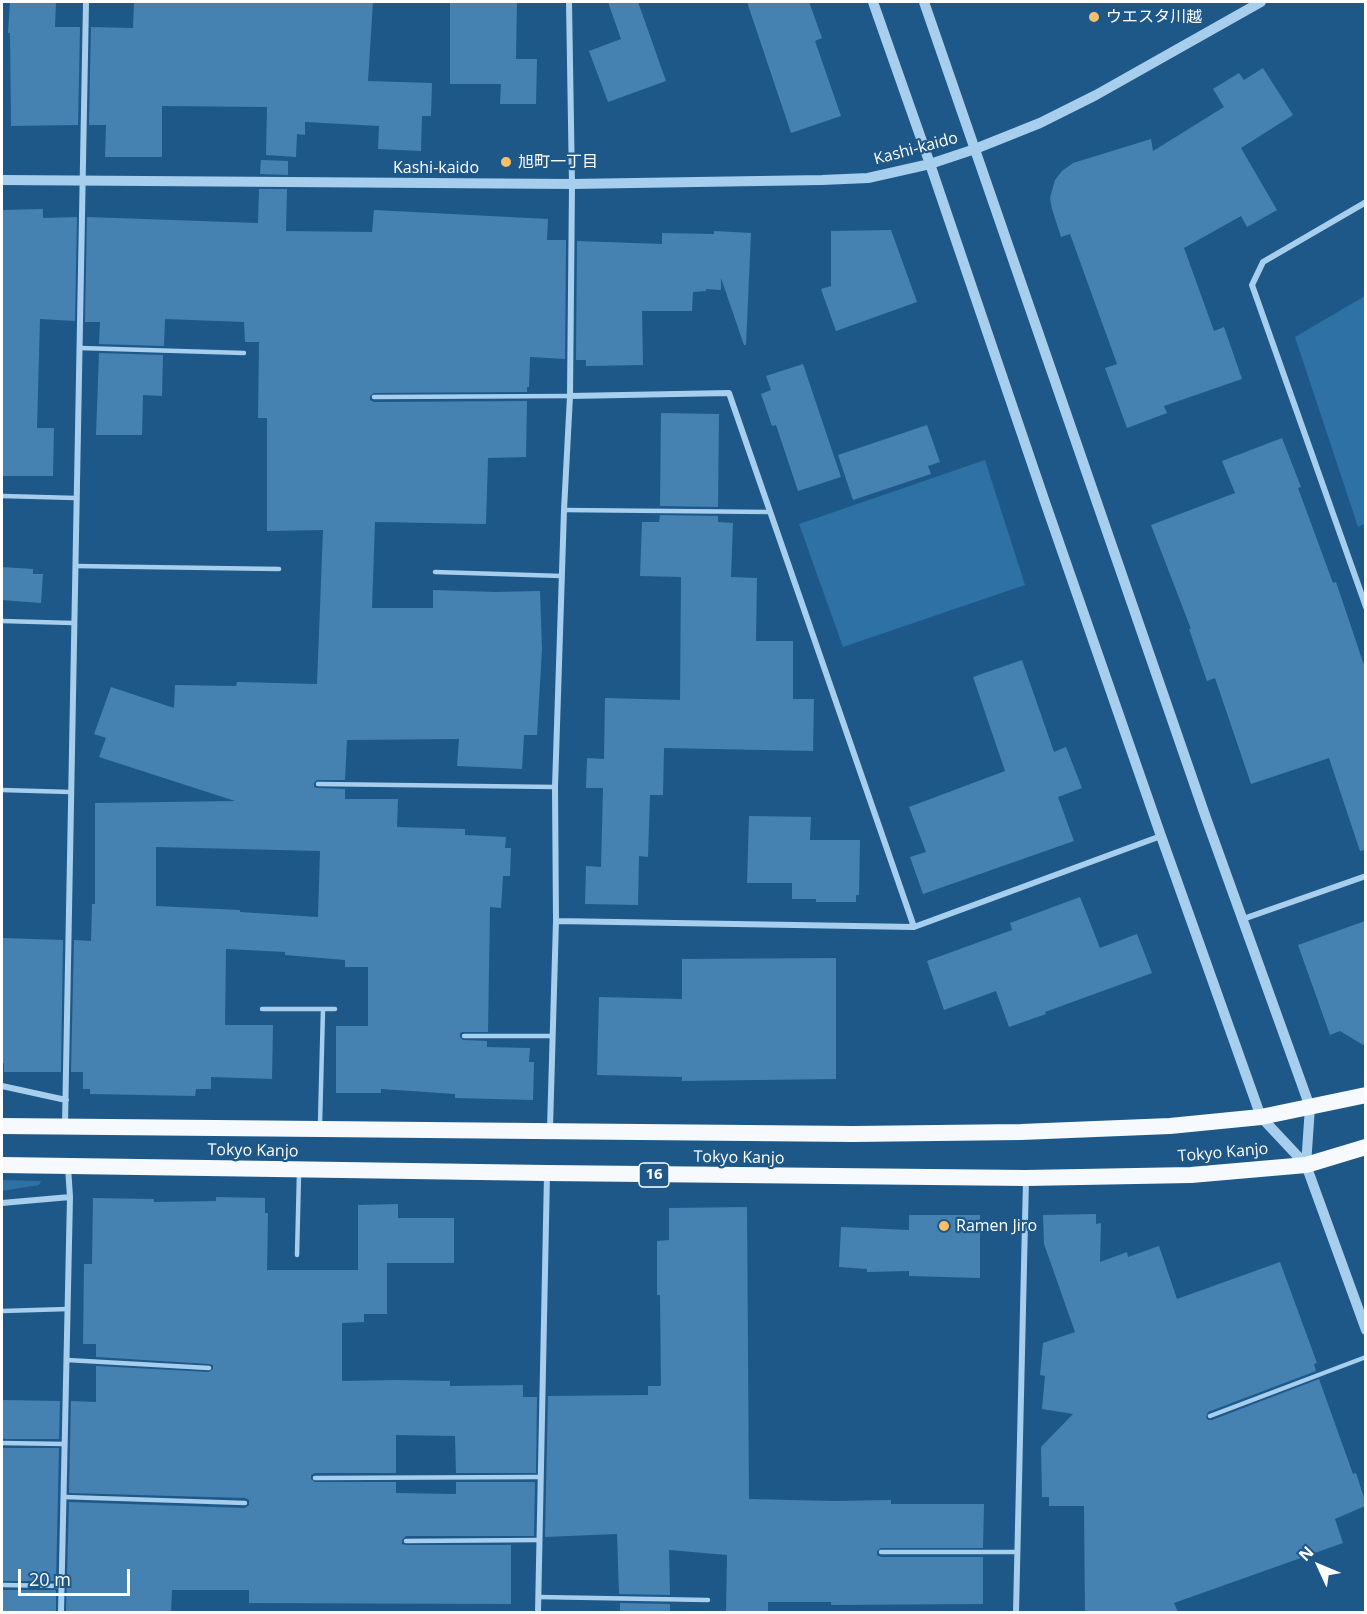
<!DOCTYPE html>
<html>
<head>
<meta charset="utf-8">
<style>
  body { margin:0 }
  #map { position:relative; width:1367px; height:1614px; overflow:hidden; background:#1d5889; font-family:"Open Sans",sans-serif }
  canvas { display:block }
  .frame { position:absolute; inset:0; border:3px solid #fff; pointer-events:none }
  .north { position:absolute; left:1289px; top:1536px; width:60px; height:60px; -webkit-text-stroke:4px #1d5889; paint-order:stroke; rotate:314deg; font-size:16px; font-weight:700; line-height:24px; text-align:center; color:#fff }
  .north::after { content:''; display:block; margin:auto; width:21px; height:27px; background:#fff; clip-path:polygon(50% 0,100% 100%,50% 72%,0 100%) }
  .scale { position:absolute; left:18px; top:1569px; width:112px; height:27px; box-sizing:border-box; border:3px solid #fff; border-top:0; padding-left:8px; font-size:18px; line-height:21px; white-space:nowrap; color:#fff; -webkit-text-stroke:4px #1d5889; paint-order:stroke }
</style>
</head>
<body>
<div id="map">
<canvas width="1367" height="1614"></canvas>
<div class="frame"></div>
<div class="north">N</div>
<div class="scale">20 m</div>
</div>
<script>
const c = document.querySelector('canvas').getContext('2d');
c.lineJoin = 'round';
function fillPath(path, color) {
  c.fillStyle = color;
  c.fill(path, 'evenodd');
}
function stroke(path, color, width, dash) {
  c.strokeStyle = color;
  c.lineWidth = width;
  c.lineCap = dash ? 'butt' : 'round';
  c.setLineDash(dash || []);
  c.stroke(path);
}
function label(font, color, halo, rows, align = 'center') {
  c.font = font + ' "Open Sans","Noto Sans JP",sans-serif';
  c.lineWidth = 4.5;
  c.setLineDash([]);
  c.textBaseline = 'middle';
  c.strokeStyle = halo;
  c.fillStyle = color;
  for (const [text, x, y, turn = 0] of rows) {
    c.save();
    c.translate(x, y);
    c.rotate((+turn || 0) * Math.PI / 180);
    c.textAlign = isNaN(turn) ? turn : align;
    if (halo) c.strokeText(text, 0, 0);
    c.fillText(text, 0, 0);
    c.restore();
  }
}
fillPath(new Path2D(`
  M1365 296 1366 523 1358 527 1295 337Z
  M985 460 1025 585 843 647 799 524Z
  M2 1180 41 1181 39 1185 2 1191Z`), '#2d71a5');
fillPath(new Path2D(`
  M10 2H56L55 27H80L78 125 11 126 10 33H8Z
  M134 2H373L368 81 432 83 431 116H422L421 151 378 149 379 126 305 122V135L297 134 296 157 266 155 267 107 162 106V157H105L106 125H89L91 27 133 28Z
  M450 2H517L516 59H537L536 104H500L501 84H450Z
  M608 2H638L666 81 608 102 589 51 621 39Z
  M747 2H809L822 38 815 41 841 116 791 133Z
  M1263 68 1293 115 1241 148 1277 210 1247 227 1241 216 1184 248 1214 331 1224 327 1242 379 1164 406 1167 413 1127 428 1105 368 1117 364 1070 234 1061 237 1052 209 1050 198 1055 180 1062 171 1073 163 1151 139 1153 151 1224 107 1213 89 1239 73 1244 80Z
  M261 160 288 161V175L260 174Z
  M259 189H287L286 231 372 232 374 210 548 219 547 240H566L565 359 530 357 529 387H527V392L374 393 370 396V400L374 402 527 401 526 457 488 458 486 524 375 522 372 608H433V590L496 592 540 591 542 649 537 735H524L522 769 457 766 459 739 347 740 345 780H317L314 783V787L317 788 345 789V799H398L397 827 465 829V835L506 837 505 848H511L510 876H503L501 908 490 907 488 1032H463L460 1033V1037L463 1040 487 1041V1047L530 1048 529 1062H534L533 1100 455 1098V1094L381 1089V1093H336V1026H368V967H345V960L285 955V952L226 949 225 1025H273L272 1079 211 1077V1089H196L195 1096 90 1094V1089H83V1072H71L74 940 91 941 92 904H95V803L235 801 99 757 106 738 94 734 111 687 174 708 175 685 236 686 237 682 317 684 323 530 267 531V418H258L259 342H245L244 322 165 319 164 346 99 344 100 322H85L87 217 258 223ZM156 847 320 851 318 917 240 912V910L156 906Z
  M43 209V218L77 217 75 321 40 319 37 428H54L53 476H2V210Z
  M891 230 917 302 836 331 821 289 831 286V231Z
  M714 231 751 233 746 345H744L721 278V290L706 289V291L693 292 692 311H642L643 365 586 366V360H576L577 241 662 244V233L714 234Z
  M99 353 163 355 162 396 143 395 142 435H96Z
  M803 364 841 477 798 491 776 425 772 426 761 394 771 390 766 376Z
  M661 413 719 414 718 507 660 506Z
  M927 425 940 462 928 466 931 474 853 500 838 455Z
  M1282 438 1301 487 1298 488 1333 583 1336 582 1365 668V850L1360 851 1329 758 1251 784 1215 678 1207 681 1189 629H1191L1151 525 1235 493 1222 461Z
  M660 515 718 516V522L733 523 731 577 757 578 756 641H793V699H814L813 751 664 748 663 795H650L648 857 639 856 638 905 585 904 586 866 601 867 603 788H586L587 758 604 759 605 698 680 700 681 577 640 576 642 522H659Z
  M2 567 33 569V574H43L41 603 2 600Z
  M1022 660 1054 752 1066 747 1082 788 1058 797 1074 841 923 894 910 857 926 852 909 807 1005 771 973 677Z
  M749 816 811 817 810 840H860L859 895H856V902H816V899H792V883H747Z
  M1080 897 1100 948 1137 934 1152 973 1045 1012 1046 1014 1009 1027 996 991 944 1010 927 961 1012 930 1010 923Z
  M1365 921V1046L1340 1031 1330 1035 1298 945Z
  M2 938 63 940 61 1072H4V1063H2Z
  M836 958V1079L682 1081V1077L597 1075 599 997 682 999V959Z
  M216 1197 265 1198V1213H268L267 1270H358V1205L398 1204V1218H454V1263H387V1314H364V1322L342 1323V1381L397 1380 450 1381V1386L523 1385V1397H537L536 1473H456L455 1436 396 1435V1473H315L311 1475V1479L315 1482H396V1493L456 1494V1482H535L534 1536H406L402 1540V1544L406 1545H511V1604L249 1603V1590H172L171 1612H66L69 1502 245 1508 249 1505V1500L245 1498 69 1493 71 1401 96 1402V1366L209 1372 213 1369V1365L209 1364 96 1357V1344H83L84 1264H92L93 1198 154 1199V1202L216 1201Z
  M747 1207 749 1499 834 1501 891 1500V1504H984L983 1548H881L877 1551V1555L881 1557H983V1604L831 1605V1602H768V1612H726L727 1555 669 1550 670 1595 619 1594 617 1534 545 1537 548 1396 648 1395V1386H661L660 1295H657V1241L669 1240V1208Z
  M1096 1214V1224L1101 1223 1100 1262 1127 1252 1128 1257 1159 1246 1177 1299 1280 1262 1317 1363 1314 1364 1316 1371 1208 1412 1206 1417 1208 1420H1212L1319 1379 1353 1474 1356 1473 1365 1501V1506L1335 1519 1343 1543 1174 1603 1178 1612H1085L1084 1506H1049V1497H1042L1041 1447 1073 1414 1042 1409 1045 1376 1040 1375 1043 1343 1075 1332 1044 1244 1043 1215Z
  M909 1215H980V1278L909 1276V1271L867 1272V1269L839 1267 841 1227 909 1230Z
  M2 1400 60 1401 59 1439H2Z
  M2 1448H59L56 1581H2Z
  M2 1590H56V1612H2Z
  M620 1603 670 1604V1612H620Z`), '#4582b1');
stroke(new Path2D(`
  M80 348 244 353
  M374 397 570 396
  M2 496 76 498
  M564 510 770 512
  M75 566 279 569
  M435 572 562 576
  M2 621 73 623
  M318 784 555 787
  M2 790 70 792
  M262 1009H335
  M464 1036H552
  M320 1124 323 1009
  M297 1255 299 1174
  M2 1311 68 1309
  M67 1360 209 1368
  M1210 1416 1366 1357
  M2 1443 65 1444
  M315 1478 541 1477
  M64 1497 245 1503
  M406 1541 540 1540
  M881 1552H1016
  M2 1585 62 1586
  M538 1597 708 1600`), '#a7ceec', 4.5);
stroke(new Path2D(`
  M1366 202 1263 262 1252 285 1366 607
  M570 396 729 393 914 927
  M1243 919 1366 876
  M556 921 914 927 1161 836
  M2 1086 66 1100
  M65 1124 86 2
  M550 1128 556 921 555 787 564 510 570 396 572 184 569 2
  M2 1203 70 1197
  M61 1612 70 1197 68 1167
  M538 1612 547 1174
  M1016 1612 1026 1179`), '#a7ceec', 6);
stroke(new Path2D(`
  M873 2 930 164 1045 502 1161 836 1261 1117 1306 1165
  M924 2 1206 818 1310 1107 1306 1165 1366 1330
  M2 180 572 184 822 180 868 178 930 164 975 149 1040 123 1096 95 1261 2`), '#a7ceec', 10);
stroke(new Path2D(`
  M2 1126 853 1134 1021 1132 1170 1126 1261 1117 1366 1095
  M2 1165 547 1173 1026 1178 1191 1175 1306 1165 1366 1147`), '#f6faff', 16);
for (const [x, y, r, color] of [
  [1094,17,6,"#fcbf65"],
  [506,162,6,"#fcbf65"],
  [944,1226,6,"#fcbf65"]
]) {
  const dot = new Path2D();
  dot.arc(x, y, r, 0, 2 * Math.PI);
  c.fillStyle = color;
  c.fill(dot);
  stroke(dot, '#1d5889', 2);
}
for (const [x, y, w] of [
  [654,1175,30]
]) {
  const box = new Path2D();
  box.roundRect(x - w / 2, y - 12, w, 24, 4.5);
  c.fillStyle = '#1d5889';
  c.fill(box);
  stroke(box, '#fff', 1.5);
}
label('bold 15px', '#fff', null, [
  ["16",654,1175]
]);
label('16px', '#fff', '#1d5889', [
  ["ウエスタ川越",1106,17],
  ["旭町一丁目",518,162],
  ["Ramen Jiro",956,1226]
], 'left');
label('16px', '#fff', '#1d5889', [
  ["Kashi-kaido",916,149,-15],
  ["Kashi-kaido",436,168],
  ["Tokyo Kanjo",253,1151,1],
  ["Tokyo Kanjo",1223,1153,-5],
  ["Tokyo Kanjo",739,1158,1]
]);
</script>
</body>
</html>
